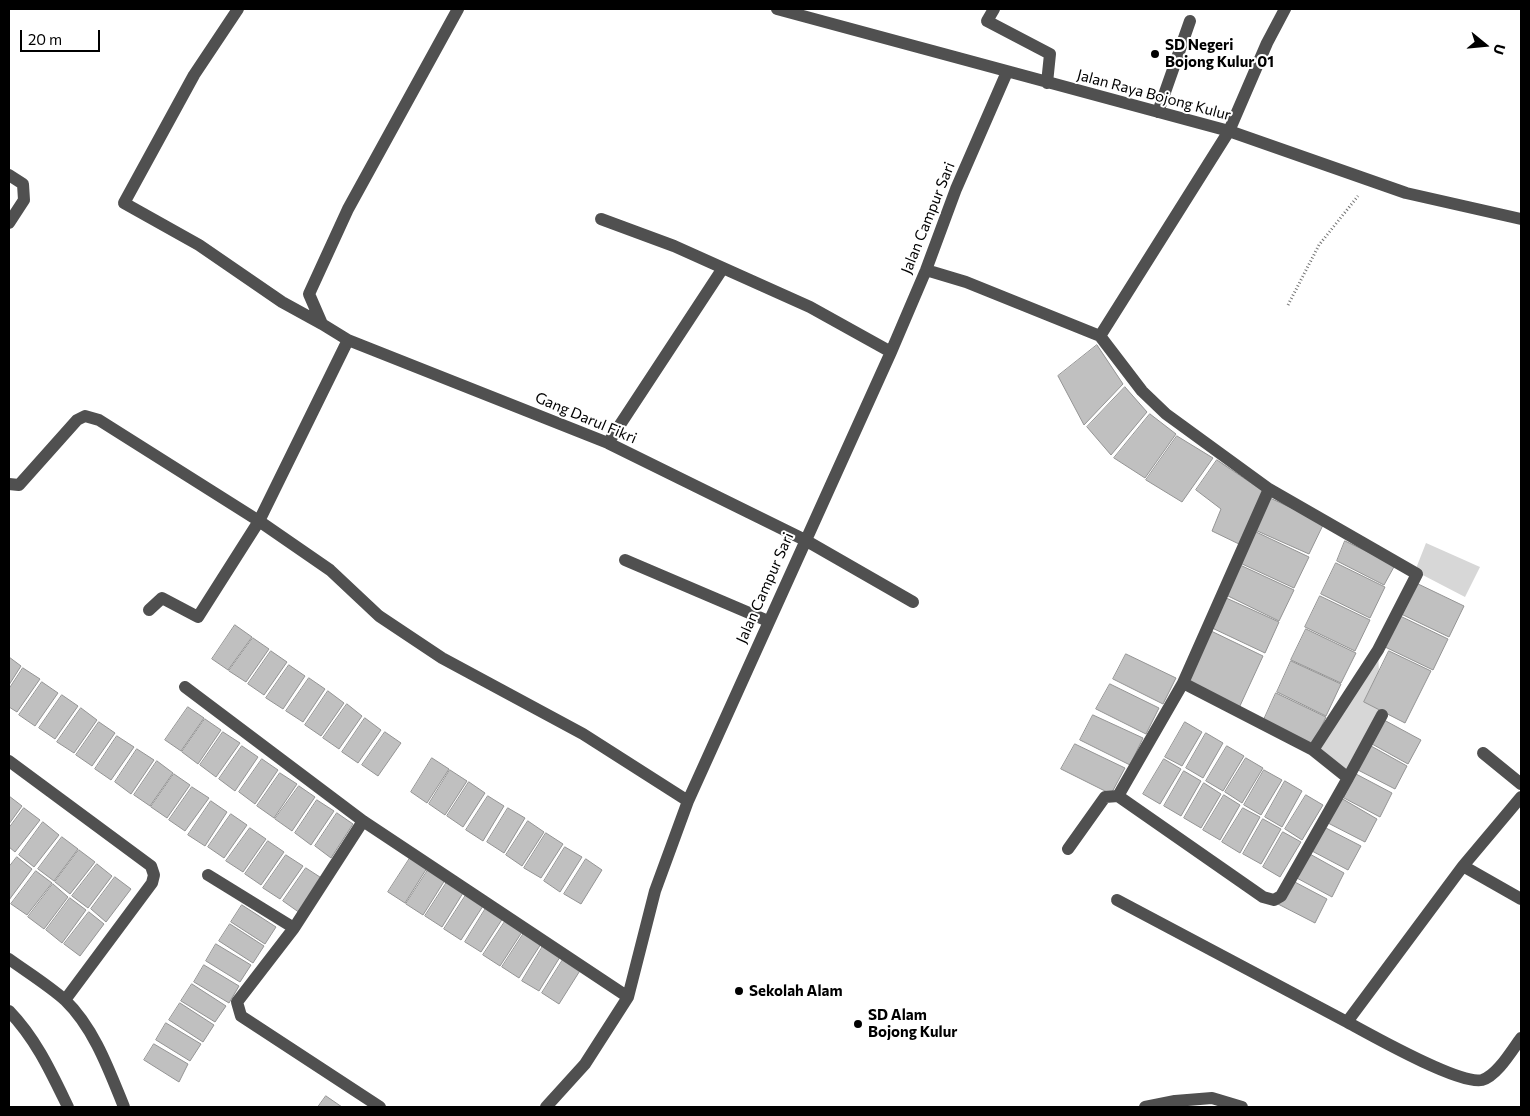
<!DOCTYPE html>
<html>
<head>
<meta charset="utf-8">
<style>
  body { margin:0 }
  #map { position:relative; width:1530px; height:1116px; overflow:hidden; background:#fff; font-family:Commissioner,sans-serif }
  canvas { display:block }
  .frame { position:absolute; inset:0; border:10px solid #000; pointer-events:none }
  .north { position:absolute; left:1460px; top:20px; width:50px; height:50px; -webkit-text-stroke:4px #fff; paint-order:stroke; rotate:107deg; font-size:14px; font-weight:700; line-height:20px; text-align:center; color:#000 }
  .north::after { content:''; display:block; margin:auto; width:18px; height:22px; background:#000; clip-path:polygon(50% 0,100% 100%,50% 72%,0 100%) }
  .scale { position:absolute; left:20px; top:30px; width:80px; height:22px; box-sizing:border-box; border:2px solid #000; border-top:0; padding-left:6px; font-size:15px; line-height:18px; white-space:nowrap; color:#000; -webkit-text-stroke:4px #fff; paint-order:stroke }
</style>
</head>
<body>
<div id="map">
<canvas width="1530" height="1116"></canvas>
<div class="frame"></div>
<div class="north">U</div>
<div class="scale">20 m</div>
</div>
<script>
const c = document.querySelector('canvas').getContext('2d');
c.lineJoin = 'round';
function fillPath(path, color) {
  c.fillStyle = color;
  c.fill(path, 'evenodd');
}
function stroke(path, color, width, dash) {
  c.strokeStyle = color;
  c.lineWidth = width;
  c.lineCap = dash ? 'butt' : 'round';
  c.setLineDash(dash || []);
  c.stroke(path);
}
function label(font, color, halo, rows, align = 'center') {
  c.font = font + ' Commissioner,sans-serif';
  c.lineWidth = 4;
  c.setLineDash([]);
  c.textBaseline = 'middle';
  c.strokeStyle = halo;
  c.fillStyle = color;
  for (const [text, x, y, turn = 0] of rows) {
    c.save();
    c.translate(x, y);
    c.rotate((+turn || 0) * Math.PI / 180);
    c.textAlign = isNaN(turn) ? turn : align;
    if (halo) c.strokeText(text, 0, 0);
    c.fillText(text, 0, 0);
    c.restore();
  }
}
fillPath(new Path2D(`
  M1426 543 1480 567 1465 597 1415 571Z
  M1378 650 1381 717 1348 778 1313 750Z`), '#d7d7d7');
const building = new Path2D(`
  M1097 345 1123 384 1084 425 1058 376Z
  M1125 387 1147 412 1111 455 1087 427Z
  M1150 414 1176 434 1145 478 1114 458Z
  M1177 436 1213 458 1182 502 1146 480Z
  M1217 460 1263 491 1239 544 1212 531 1221 509 1196 490Z
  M1270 498 1324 523 1309 554 1255 530Z
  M1254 531 1309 557 1294 588 1240 563Z
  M1345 541 1395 565 1384 585 1337 561Z
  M1336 563 1385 587 1370 618 1321 594Z
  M1240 565 1294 590 1279 621 1226 595Z
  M1414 582 1464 606 1449 637 1399 613Z
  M1320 596 1370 620 1355 651 1305 627Z
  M1224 597 1279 622 1265 653 1210 627Z
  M1398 615 1448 639 1433 670 1383 646Z
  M235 625 252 637 228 670 212 659Z
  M1306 629 1356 653 1341 683 1291 660Z
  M1209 630 1263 656 1239 708 1187 681Z
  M253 638 269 649 246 682 229 671Z
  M271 651 287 662 264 695 248 684Z
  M1389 651 1431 671 1405 723 1364 702Z
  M1126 654 1176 678 1163 704 1113 679Z
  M9 657 21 666 9 685Z
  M1291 661 1341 684 1326 716 1277 692Z
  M289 665 305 676 283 709 266 698Z
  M23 668 40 679 17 712 9 707V689Z
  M309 678 325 689 303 722 286 711Z
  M42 682 58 693 35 726 19 715Z
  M1110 684 1159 708 1146 734 1096 709Z
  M328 691 344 703 321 736 305 725Z
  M1276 693 1326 717 1311 748 1262 724Z
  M62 695 78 706 55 739 39 728Z
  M347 704 362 716 339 749 323 738Z
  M188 707 204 718 181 751 165 740Z
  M81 708 97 720 74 753 57 742Z
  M1093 715 1143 738 1130 765 1080 740Z
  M365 718 381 730 358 763 342 752Z
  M205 719 221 730 198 764 182 752Z
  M1384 720 1421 740 1408 764 1372 744Z
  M99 722 115 733 92 766 76 755Z
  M1185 722 1202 732 1182 766 1165 757Z
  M223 732 240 743 216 777 200 765Z
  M385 732 401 743 378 776 362 765Z
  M1206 733 1223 743 1203 778 1186 768Z
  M117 736 134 747 111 780 95 769Z
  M1075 744 1125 768 1111 794 1061 769Z
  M242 746 258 757 235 791 219 779Z
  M1227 746 1244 756 1223 791 1206 781Z
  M1371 746 1407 766 1395 789 1358 770Z
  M137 749 154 760 131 794 115 782Z
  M432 758 449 769 427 803 411 792Z
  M1246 758 1263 768 1242 803 1225 792Z
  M262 759 278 770 255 804 239 792Z
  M1164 759 1181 769 1160 804 1143 794Z
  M157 761 173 773 150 806 134 795Z
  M450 770 467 781 445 815 429 804Z
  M1264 770 1282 780 1261 815 1244 805Z
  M1184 771 1201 781 1181 816 1164 806Z
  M280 773 297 784 274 818 257 806Z
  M174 774 190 785 167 818 151 807Z
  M1356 774 1392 793 1380 817 1344 798Z
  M1285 781 1302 791 1282 827 1265 817Z
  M469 782 485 793 463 827 447 816Z
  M1204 783 1221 794 1201 828 1184 818Z
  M299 786 315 797 292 831 275 819Z
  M192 787 209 798 185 831 169 820Z
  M1224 795 1240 805 1220 840 1203 830Z
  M1306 795 1323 805 1302 840 1285 829Z
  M9 796 22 806 9 824Z
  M488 796 504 806 483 841 466 830Z
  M1341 798 1377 819 1365 842 1328 823Z
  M317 800 334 811 311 845 295 833Z
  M211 801 227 812 205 846 188 835Z
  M24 808 40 820 15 852 9 847V828Z
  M508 808 525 818 504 853 487 842Z
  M1243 808 1260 817 1240 853 1222 842Z
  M337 813 353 824 331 858 315 846Z
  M231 814 247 825 224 858 208 847Z
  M1263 819 1281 829 1261 864 1243 854Z
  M528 821 544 832 522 866 506 855Z
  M43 822 59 835 34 867 19 855Z
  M1324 827 1361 846 1348 870 1312 851Z
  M250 828 266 839 243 872 226 861Z
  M1283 832 1301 842 1280 877 1263 867Z
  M546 833 563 844 541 878 524 868Z
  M62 837 78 849 54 881 38 869Z
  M268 841 284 852 261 885 245 874Z
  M565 847 582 857 560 892 544 881Z
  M79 850 95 862 70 894 55 882Z
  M1308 853 1344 873 1332 897 1295 877Z
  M286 855 303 866 280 899 263 888Z
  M17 857 32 869 9 900V867Z
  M410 858 427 868 405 903 388 892Z
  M586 859 602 870 581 904 564 894Z
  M97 864 112 876 88 908 72 896Z
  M306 868 323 879 300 913 283 901Z
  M428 870 445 880 423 915 406 904Z
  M36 871 52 883 27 915 11 904Z
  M115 877 131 889 106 922 91 909Z
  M1291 880 1327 899 1315 923 1278 904Z
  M447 882 463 893 442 927 425 916Z
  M53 884 68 897 44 929 28 917Z
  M466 895 483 906 461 940 444 929Z
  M70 898 86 910 62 943 46 930Z
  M242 905 276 927 265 944 231 922Z
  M486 908 503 918 481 952 465 942Z
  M89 912 104 924 80 956 64 944Z
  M506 920 522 932 500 966 483 955Z
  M230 924 264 946 253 963 219 941Z
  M524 933 541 944 519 978 502 967Z
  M216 944 251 965 240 982 206 961Z
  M543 946 560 957 539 991 522 981Z
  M564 958 581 969 559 1004 542 993Z
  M204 965 239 986 229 1003 194 982Z
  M192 984 226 1006 215 1022 181 1001Z
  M180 1003 214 1025 203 1042 169 1020Z
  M166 1023 201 1044 190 1061 156 1040Z
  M154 1044 188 1064 179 1082 144 1060Z
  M326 1096 342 1107H318Z`);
fillPath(building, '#c0c0c0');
stroke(building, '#949494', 1);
stroke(new Path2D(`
  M1288 305 1319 245 1358 196`), '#727272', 3, [1, 2.5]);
stroke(new Path2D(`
  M238 9 194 75 124 203 199 245 282 302 322 324
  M777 9 1229 131 1406 193 1521 219
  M994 9 987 21 1050 54 1047 83
  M1285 9 1267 43 1229 131 1100 336 1142 391 1166 414 1269 489 1417 574 1378 650 1313 750
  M1158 112 1190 21
  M9 175 23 184 24 200 9 223
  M601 219 674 246 810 307 891 352
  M926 270 966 282 1100 336
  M348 340 322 324 309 294 348 209 458 9
  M608 443 723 268
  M9 484 19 485 77 420 85 416 99 420 259 521 330 570 379 616 442 658 583 734 688 801
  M625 560 768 621
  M149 610 162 598 198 617 259 521 348 340 608 443 805 540 913 602
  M1183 683 1313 750 1348 778 1281 896 1274 900 1263 897 1118 796 1183 683 1269 489
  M185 687 363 821 628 997
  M1483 753 1521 784
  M9 761 151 866 154 875 152 883 65 1000
  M1348 778 1382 715
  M1068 849 1105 797 1118 796
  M1463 866 1521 797
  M208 875 294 928 363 821
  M1117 900 1347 1022 1463 866 1521 899
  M294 928 237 1002 241 1016 380 1107
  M9 959C27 972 48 985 65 1000 94 1028 109 1070 124 1107
  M9 1011C36 1039 51 1072 68 1107
  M1347 1022C1371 1035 1459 1085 1482 1080 1497 1076 1512 1050 1521 1038
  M546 1107 585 1064 628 997 655 891 688 801 891 352 926 270 956 189 1007 72
  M1145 1107 1175 1101 1212 1098 1242 1107`), '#505050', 12);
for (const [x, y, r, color] of [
  [1155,54,5,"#000"],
  [739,991,5,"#000"],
  [858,1024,5,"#000"]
]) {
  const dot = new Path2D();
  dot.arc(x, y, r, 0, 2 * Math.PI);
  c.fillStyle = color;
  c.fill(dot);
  stroke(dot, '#fff', 2);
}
label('bold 15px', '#000', '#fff', [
  ["SD Negeri",1165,45],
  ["Bojong Kulur 01",1165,62],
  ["Sekolah Alam",749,991],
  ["SD Alam",868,1015],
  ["Bojong Kulur",868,1032]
], 'left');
label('15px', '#000', '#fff', [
  ["Jalan Raya Bojong Kulur",1154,95,15],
  ["Jalan Campur Sari",928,218,-68],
  ["Gang Darul Fikri",586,418,23],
  ["Jalan Campur Sari",765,588,-66]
]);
</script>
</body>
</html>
